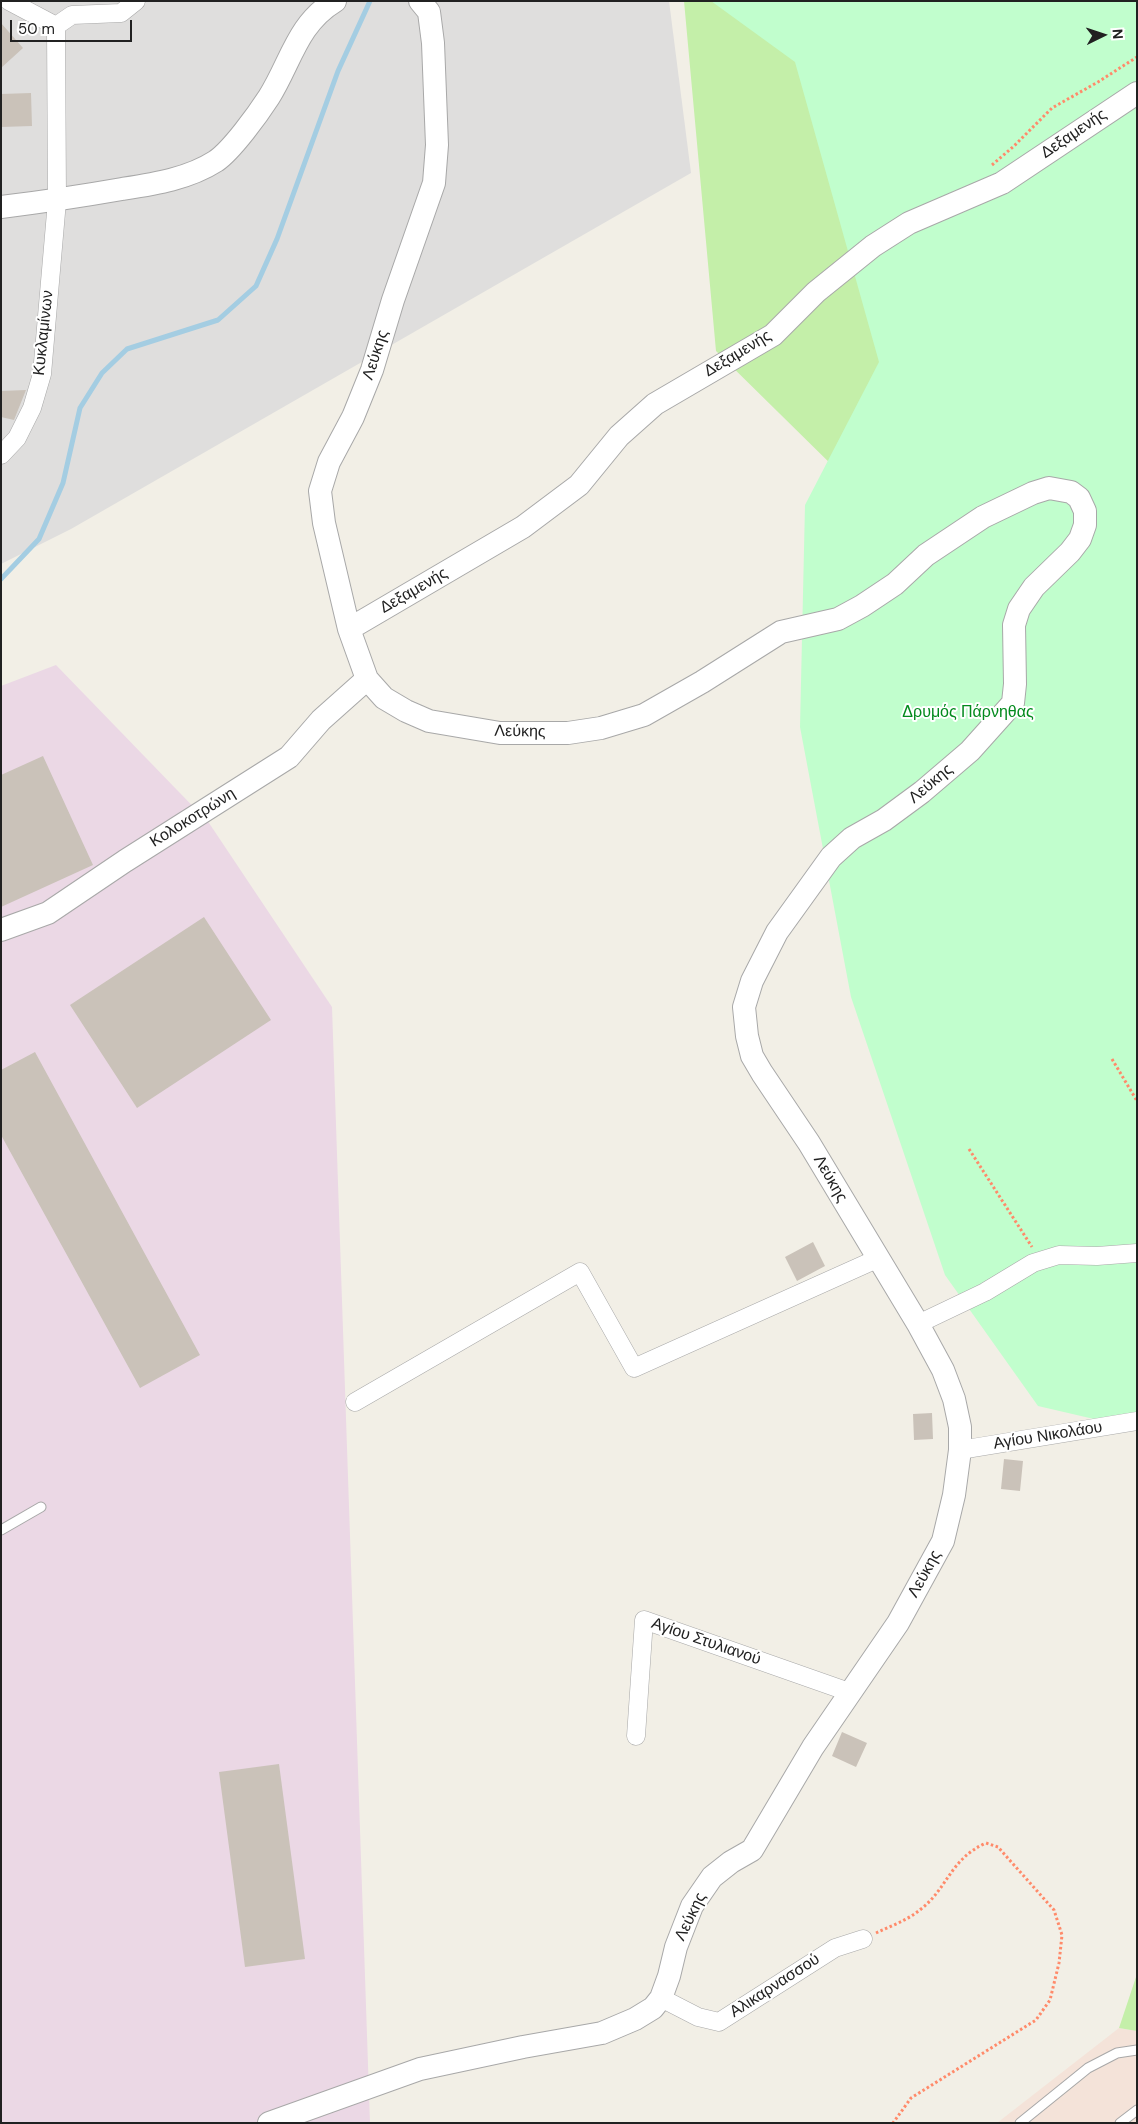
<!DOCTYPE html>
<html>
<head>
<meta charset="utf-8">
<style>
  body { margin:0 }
  #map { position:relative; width:1138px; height:2124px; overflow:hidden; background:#f2efe6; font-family:"DM Sans",sans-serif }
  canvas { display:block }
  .frame { position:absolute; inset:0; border:2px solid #212121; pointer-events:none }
  .north { position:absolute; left:1078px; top:10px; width:50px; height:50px; -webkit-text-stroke:4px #fff; paint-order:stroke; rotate:86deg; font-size:14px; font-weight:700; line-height:20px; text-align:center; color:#212121 }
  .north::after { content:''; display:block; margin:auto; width:18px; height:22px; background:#212121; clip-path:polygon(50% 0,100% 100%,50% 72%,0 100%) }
  .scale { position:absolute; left:10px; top:20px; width:122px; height:22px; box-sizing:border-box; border:2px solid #212121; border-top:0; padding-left:6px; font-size:15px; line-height:18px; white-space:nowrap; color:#212121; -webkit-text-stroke:4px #fff; paint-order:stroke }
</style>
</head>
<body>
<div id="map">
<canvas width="1138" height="2124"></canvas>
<div class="frame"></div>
<div class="north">N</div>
<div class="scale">50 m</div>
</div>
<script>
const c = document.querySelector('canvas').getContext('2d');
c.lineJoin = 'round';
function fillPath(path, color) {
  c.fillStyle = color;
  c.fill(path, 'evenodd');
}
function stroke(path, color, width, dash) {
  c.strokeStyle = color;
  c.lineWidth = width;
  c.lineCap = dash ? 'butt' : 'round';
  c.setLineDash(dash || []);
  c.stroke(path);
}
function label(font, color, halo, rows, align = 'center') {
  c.font = font + ' "DM Sans",sans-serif';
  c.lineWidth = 4;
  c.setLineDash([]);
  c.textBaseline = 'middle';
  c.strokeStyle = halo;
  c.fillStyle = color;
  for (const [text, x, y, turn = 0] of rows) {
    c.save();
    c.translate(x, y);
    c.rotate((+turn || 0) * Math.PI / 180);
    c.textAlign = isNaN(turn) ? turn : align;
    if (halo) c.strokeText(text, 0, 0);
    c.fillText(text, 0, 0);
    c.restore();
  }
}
fillPath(new Path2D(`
  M1 1H669L691 173 71 529 1 564Z`), '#dfdedd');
fillPath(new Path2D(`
  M56 665 209 823 332 1007 370 2123H1V686Z`), '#ebd8e5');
fillPath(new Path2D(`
  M1119 2028 1137 2031V2123H997Z`), '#f4e3d9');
fillPath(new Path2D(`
  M684 1H1137L971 602 716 351Z
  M1137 1974V2031L1119 2028Z`), '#c4efa9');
fillPath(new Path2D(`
  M711 1H1137V1429L1038 1406 945 1275 851 997 800 727 805 505 879 362 795 62Z`), '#c1fecd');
stroke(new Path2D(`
  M1 579 39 539 63 483 80 408 102 373 127 349 218 320 256 286 277 239 338 71 370 1`), '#a4cde2', 5);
fillPath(new Path2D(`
  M1 23 23 48 1 68Z
  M31 93 32 126 1 127V94Z
  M26 390 14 420 1 417V391Z
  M43 756 93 865 1 907V775Z
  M204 917 271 1020 137 1108 70 1005Z
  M35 1052 200 1355 140 1388 1 1135V1070Z
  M813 1242 825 1266 797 1281 785 1257Z
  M932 1413 933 1439 914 1440 913 1414Z
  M1004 1459 1023 1461 1020 1491 1001 1489Z
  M842 1732 867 1743 856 1767 832 1756Z
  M279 1764 305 1959 245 1967 219 1772Z`), '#cac2b9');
const service = new Path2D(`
  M1 1530 41 1507
  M1020 2123 1088 2068 1117 2053 1137 2050
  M1120 2123 1137 2110`);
const minor = new Path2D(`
  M9 1 56 26
  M56 26 72 15 121 13 136 1
  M1 455 17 438 32 408 42 374 57 201 56 26
  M918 1324 985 1292 1033 1263 1059 1255 1097 1256 1137 1253
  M355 1402 580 1272 634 1368 879 1258
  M960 1450 1137 1421
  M636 1736 644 1620 849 1692
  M661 1998 698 2017 719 2022 835 1948 863 1939`);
const tertiary = new Path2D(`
  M1 207C42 202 82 196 122 189 154 184 188 179 216 161 232 150 258 114 269 97 291 62 297 24 335 1
  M349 629 523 527 579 485 619 436 655 404 773 335 816 292 873 246 909 223 1002 183 1137 93
  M1 930 48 913 125 861 289 757 321 720 367 679
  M269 2123 420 2069 523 2047 602 2033 635 2019 653 2008 661 1998 669 1976 676 1947 692 1906 712 1877 731 1862 752 1850 813 1747 898 1623 943 1541 954 1495 960 1450V1427L954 1399 943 1370 918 1324 809 1143 762 1073 752 1056 747 1036 744 1007 752 981 777 932 831 857 852 838 884 820 922 792 970 751 1013 703 1015 684 1014 625 1019 609 1034 587 1070 552 1080 539 1085 525V511L1079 498 1071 492 1049 488 1033 493 983 517 926 555 895 584 862 606 838 619 781 632 702 682 644 715 601 728 568 733H500L429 721 406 711 384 698 367 679 349 629 324 523 320 491 329 462 353 417 372 370 393 300 434 183 437 145 433 43 429 12 420 1`);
stroke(service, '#a8a8a8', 11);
stroke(minor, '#a8a8a8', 19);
stroke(tertiary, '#a8a8a8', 24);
stroke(new Path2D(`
  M992 165 1014 146 1052 108 1098 82 1137 57
  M1112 1059 1137 1101
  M969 1149 1032 1247
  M876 1933C891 1926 908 1920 921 1909 948 1888 950 1859 986 1843L998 1847 1054 1910 1062 1935 1059 1963 1050 2000 1036 2020 911 2098 893 2123`), '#ff8a6a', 3, [2.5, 2.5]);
stroke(service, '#fff', 9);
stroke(minor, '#fff', 18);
stroke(tertiary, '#fff', 22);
label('16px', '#212121', '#fff', [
  ["Δεξαμενής",1074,134,-34],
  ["Κυκλαμίνων",44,333,-84],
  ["Δεξαμενής",738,354,-31],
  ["Λεύκης",376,355,-72],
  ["Δεξαμενής",414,591,-30],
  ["Λεύκης",520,732,1],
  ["Λεύκης",931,784,-40],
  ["Κολοκοτρώνη",193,818,-32],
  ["Λεύκης",830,1179,60],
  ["Αγίου Νικολάου",1048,1436,-9],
  ["Λεύκης",925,1574,-61],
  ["Αγίου Στυλιανού",706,1642,19],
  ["Λεύκης",691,1917,-64],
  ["Αλικαρνασσού",775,1986,-33]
]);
label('16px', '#038a1d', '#fff', [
  ["Δρυμός Πάρνηθας",968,713]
]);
</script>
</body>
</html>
